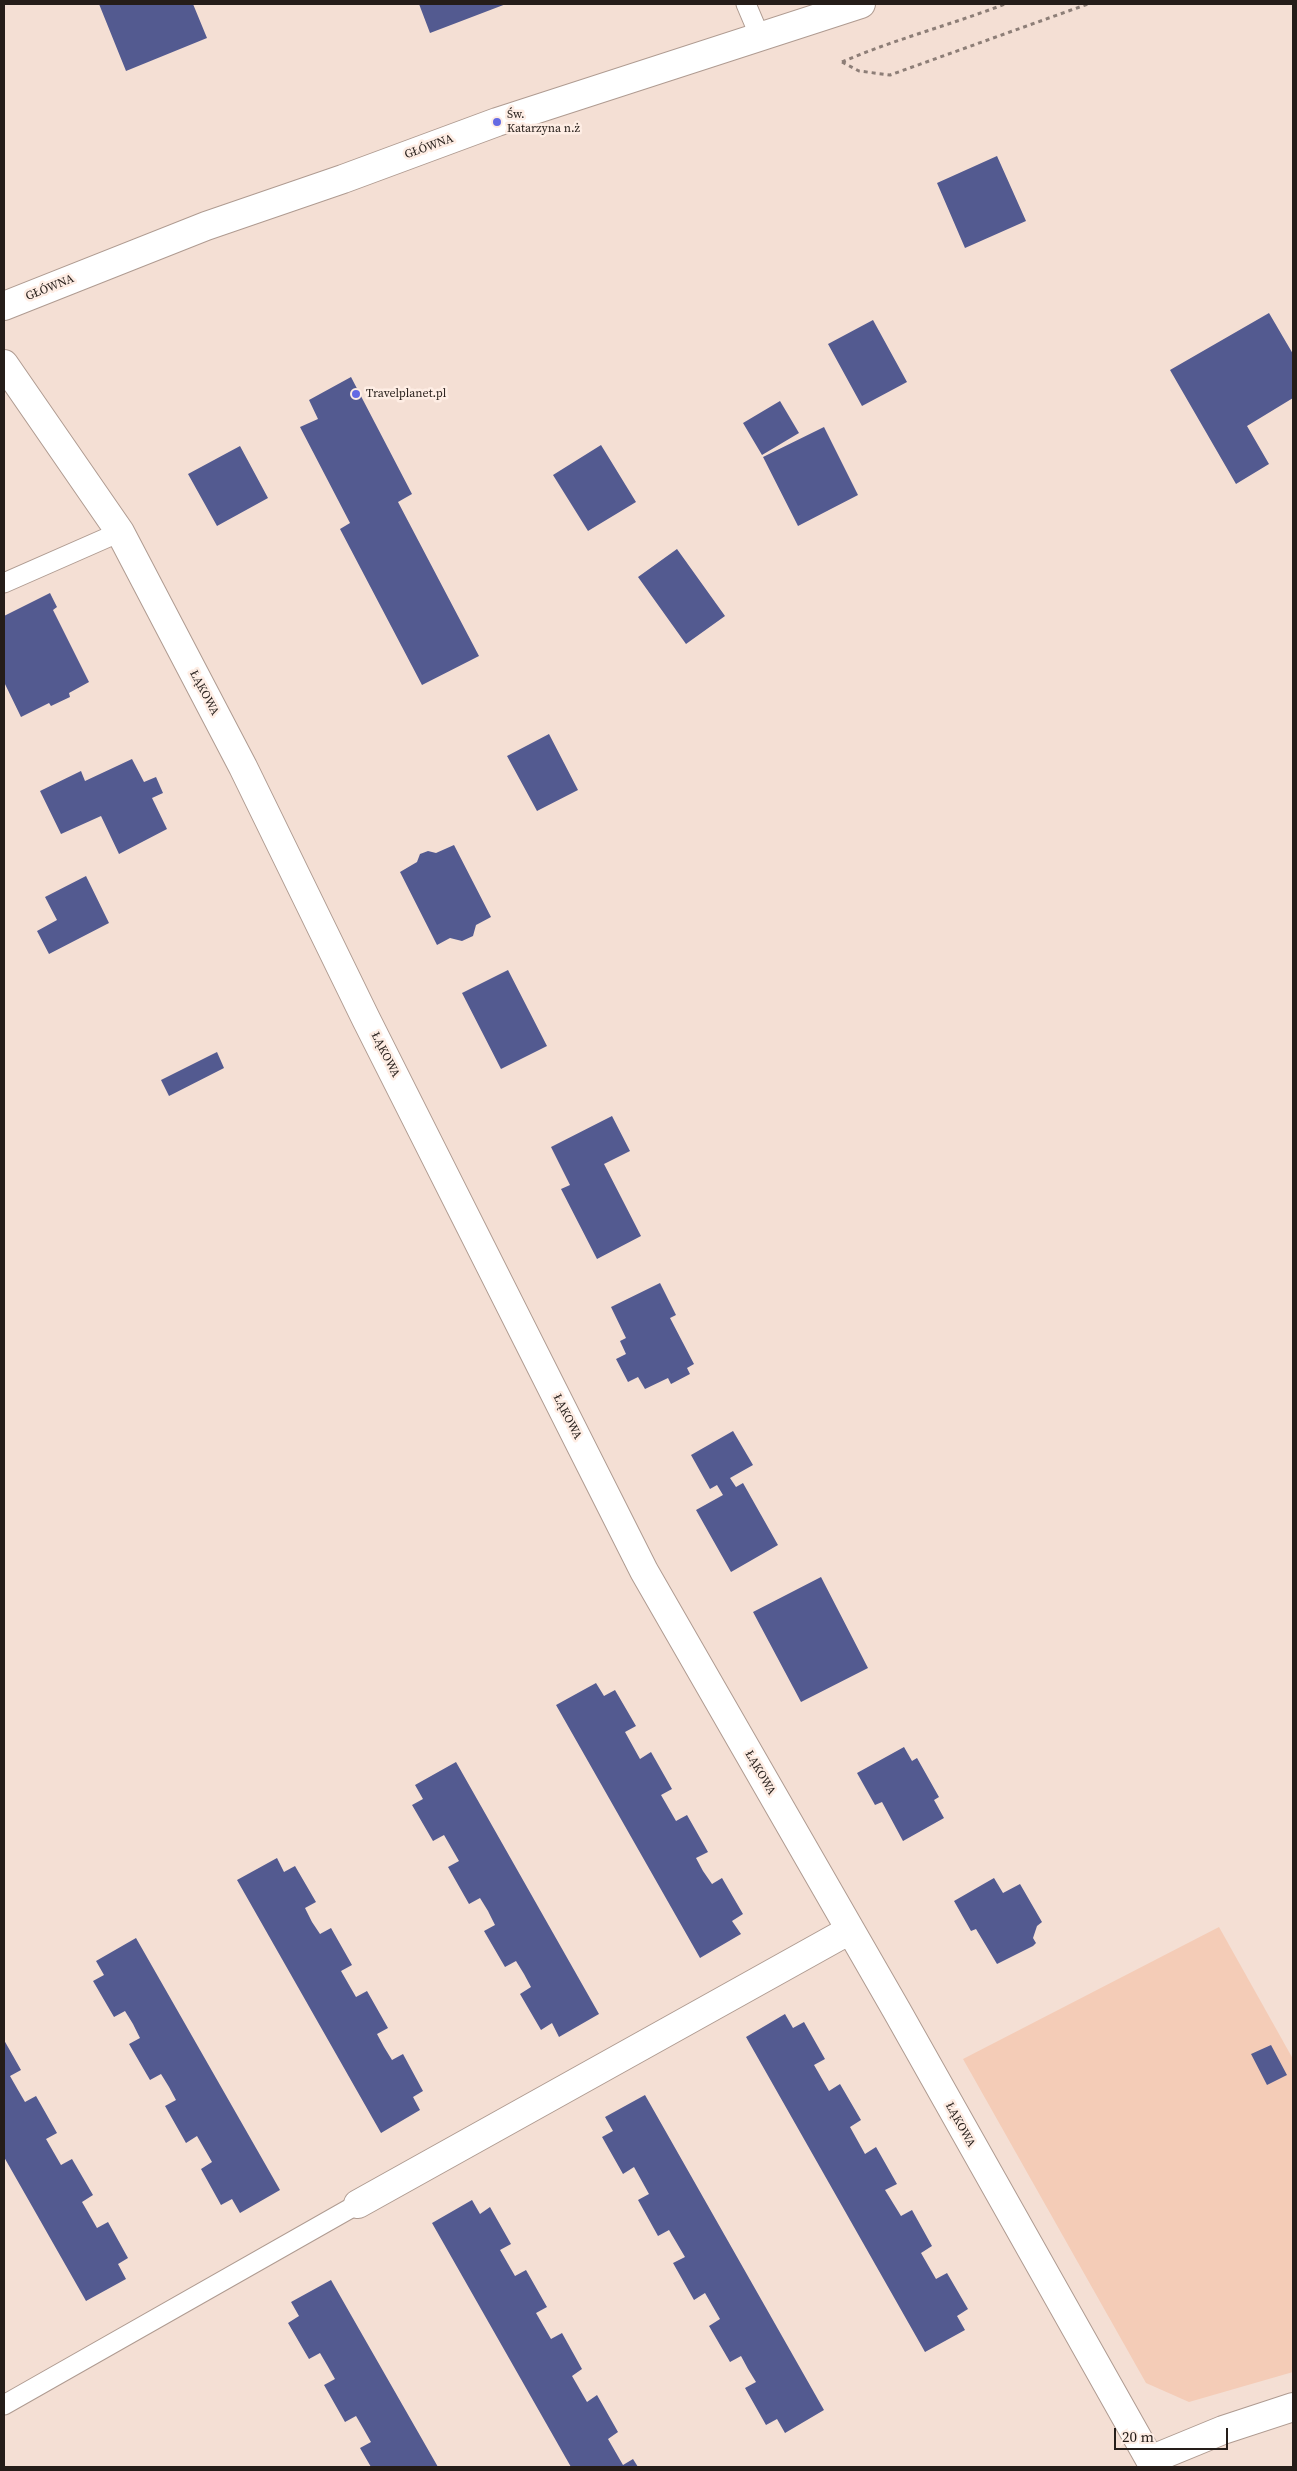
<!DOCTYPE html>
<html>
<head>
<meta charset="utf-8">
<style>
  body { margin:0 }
  #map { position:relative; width:1297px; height:2471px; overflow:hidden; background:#f4dfd4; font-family:"Source Serif 4",serif }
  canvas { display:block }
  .frame { position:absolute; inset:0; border:5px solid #251d19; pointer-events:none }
  .scale { position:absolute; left:1114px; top:2428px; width:114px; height:22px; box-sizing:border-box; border:2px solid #251d19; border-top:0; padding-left:6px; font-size:15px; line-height:18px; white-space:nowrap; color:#251d19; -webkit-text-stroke:4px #feede4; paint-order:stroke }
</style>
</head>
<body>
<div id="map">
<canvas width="1297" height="2471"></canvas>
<div class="frame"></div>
<div class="scale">20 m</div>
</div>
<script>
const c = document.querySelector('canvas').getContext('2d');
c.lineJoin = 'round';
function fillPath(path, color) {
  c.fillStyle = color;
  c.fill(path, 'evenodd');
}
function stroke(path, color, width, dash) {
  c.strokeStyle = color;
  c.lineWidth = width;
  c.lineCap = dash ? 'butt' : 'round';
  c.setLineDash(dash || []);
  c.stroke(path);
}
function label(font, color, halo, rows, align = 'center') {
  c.font = font + ' "Source Serif 4",serif';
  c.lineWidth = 5;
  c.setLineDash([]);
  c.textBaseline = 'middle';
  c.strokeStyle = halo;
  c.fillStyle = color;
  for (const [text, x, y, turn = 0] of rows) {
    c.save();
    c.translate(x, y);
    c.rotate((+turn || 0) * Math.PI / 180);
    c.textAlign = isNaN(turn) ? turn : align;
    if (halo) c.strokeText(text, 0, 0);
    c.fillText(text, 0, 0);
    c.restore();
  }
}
fillPath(new Path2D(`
  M1219 1927 1293 2059V2372L1189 2402 1146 2383 963 2059Z`), '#f4ccb7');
fillPath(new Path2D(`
  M99 4H193L207 38 126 71Z
  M419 4H506L430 33Z
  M997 156 1026 221 965 248 937 183Z
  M1269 313 1293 354V398L1247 426 1269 464 1236 484 1170 370Z
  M873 320 907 382 862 406 828 344Z
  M351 377 412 494 398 502 479 656 422 685 340 529 350 523 300 427 318 419 309 400Z
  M780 401 799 433 762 455 743 423Z
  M824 427 858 495 798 526 763 457Z
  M601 445 636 502 588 531 553 475Z
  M240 446 268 498 217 526 188 474Z
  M677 549 725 616 686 644 638 577Z
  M50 593 57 607 53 610 89 682 69 693 70 697 51 706 49 703 21 717 4 682V616Z
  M549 734 578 790 537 811 507 756Z
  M132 759 144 782 156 777 163 793 152 798 167 829 119 854 101 816 61 834 40 791 81 771 85 781Z
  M454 845 491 917 476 925 473 936 462 941 450 938 437 945 400 872 417 862 420 854 428 851 436 853Z
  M86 876 109 923 49 954 37 931 57 920 45 897Z
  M508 970 547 1046 501 1069 462 993Z
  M217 1052 224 1068 169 1096 161 1080Z
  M612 1116 630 1151 604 1164 641 1236 597 1259 561 1189 570 1185 551 1147Z
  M660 1283 676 1315 670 1318 694 1364 687 1368 690 1374 671 1384 668 1378 645 1389 638 1377 628 1382 616 1359 626 1354 620 1341 626 1338 611 1307Z
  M733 1431 753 1465 730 1478 736 1487 743 1483 778 1545 731 1572 696 1510 723 1495 717 1485 710 1489 691 1455Z
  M821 1577 868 1668 801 1702 753 1612Z
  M596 1683 604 1696 615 1690 636 1726 625 1732 640 1759 651 1752 672 1789 661 1795 676 1821 687 1815 708 1852 696 1858 703 1871 712 1884 722 1878 743 1914 732 1921 741 1934 700 1958 556 1705Z
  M904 1747 912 1761 917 1758 939 1797 934 1800 944 1818 903 1841 882 1802 875 1805 857 1773Z
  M456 1762 599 2014 559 2037 552 2023 541 2030 520 1994 531 1987 524 1974 516 1961 505 1967 484 1931 495 1925 488 1911 480 1898 469 1904 448 1867 459 1861 444 1835 433 1841 412 1805 423 1799 415 1785Z
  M277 1858 284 1872 295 1866 316 1902 305 1908 312 1922 320 1934 331 1928 352 1965 341 1971 356 1997 367 1991 388 2028 377 2034 384 2047 392 2060 403 2054 423 2091 413 2097 420 2110 381 2133 237 1880Z
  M994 1878 1003 1893 1020 1884 1042 1922 1037 1926 1033 1938 1036 1943 1033 1946 997 1964 976 1929 971 1931 954 1901Z
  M136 1938 280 2190 240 2213 232 2199 221 2205 201 2169 212 2162 197 2136 186 2143 165 2106 176 2100 169 2087 161 2074 150 2080 129 2044 140 2038 133 2024 125 2011 114 2017 93 1981 104 1975 96 1961Z
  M785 2014 793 2028 804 2022 825 2059 814 2065 829 2091 840 2084 861 2120 850 2127 865 2154 876 2147 897 2184 885 2190 901 2216 912 2210 932 2246 921 2253 936 2279 947 2273 968 2309 957 2316 965 2330 925 2352 746 2037Z
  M4 2040 21 2070 10 2076 18 2090 25 2102 36 2096 57 2133 46 2139 61 2165 72 2159 93 2195 82 2202 97 2228 108 2222 128 2258 118 2264 126 2279 86 2301 4 2157Z
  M1271 2045 1287 2075 1267 2085 1251 2054Z
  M645 2095 824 2410 785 2433 777 2419 766 2425 745 2388 756 2382 748 2369 741 2356 730 2362 709 2326 720 2319 705 2293 694 2300 673 2263 685 2257 669 2230 658 2236 638 2200 649 2194 634 2167 623 2174 602 2137 613 2131 605 2117Z
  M472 2200 480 2214 490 2207 511 2244 500 2250 515 2276 526 2270 547 2307 536 2313 551 2339 562 2333 582 2369 572 2376 587 2402 597 2395 618 2432 608 2439 623 2465 633 2459 638 2467H571L432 2223Z
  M331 2280 367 2343 438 2467H371L360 2448 371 2442 363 2428 356 2416 345 2422 324 2385 335 2379 327 2365 320 2353 309 2359 288 2323 299 2316 291 2302Z`), '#535a90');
const service = new Path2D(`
  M746 4 760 37
  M4 583 120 532
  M4 2405 358 2204`);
const minor = new Path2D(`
  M4 364 120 532 243 767 366 1019 644 1571 897 2011 1154 2467
  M358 2204 850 1930
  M1150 2460 1223 2430 1293 2407`);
const tertiary = new Path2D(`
  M4 306 206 226 343 179 497 122 861 4`);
stroke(service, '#af9b91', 21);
stroke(minor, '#af9b91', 30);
stroke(tertiary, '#af9b91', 30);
stroke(new Path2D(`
  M842 62 859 71 890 75 1088 4
  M842 62C895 39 951 25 1005 4`), '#8d7e77', 3, [4, 4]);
stroke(service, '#fff', 19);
stroke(minor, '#fff', 28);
stroke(tertiary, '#fff', 28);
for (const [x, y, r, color] of [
  [497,122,5,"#646ae3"],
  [356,394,5,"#646ae3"]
]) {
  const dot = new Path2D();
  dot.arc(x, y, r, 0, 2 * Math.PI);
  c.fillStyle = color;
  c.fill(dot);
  stroke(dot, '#feede4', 2);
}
label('12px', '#251d19', '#feede4', [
  ["Św.",507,115],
  ["Katarzyna n.ż",507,129],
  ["Travelplanet.pl",366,394]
], 'left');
label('12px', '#251d19', '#feede4', [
  ["GŁÓWNA",429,147,-20],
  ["GŁÓWNA",50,288,-22],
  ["ŁĄKOWA",204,693,62],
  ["ŁĄKOWA",385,1055,63],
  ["ŁĄKOWA",567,1417,63],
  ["ŁĄKOWA",760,1773,60],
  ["ŁĄKOWA",960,2125,61]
]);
</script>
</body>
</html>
